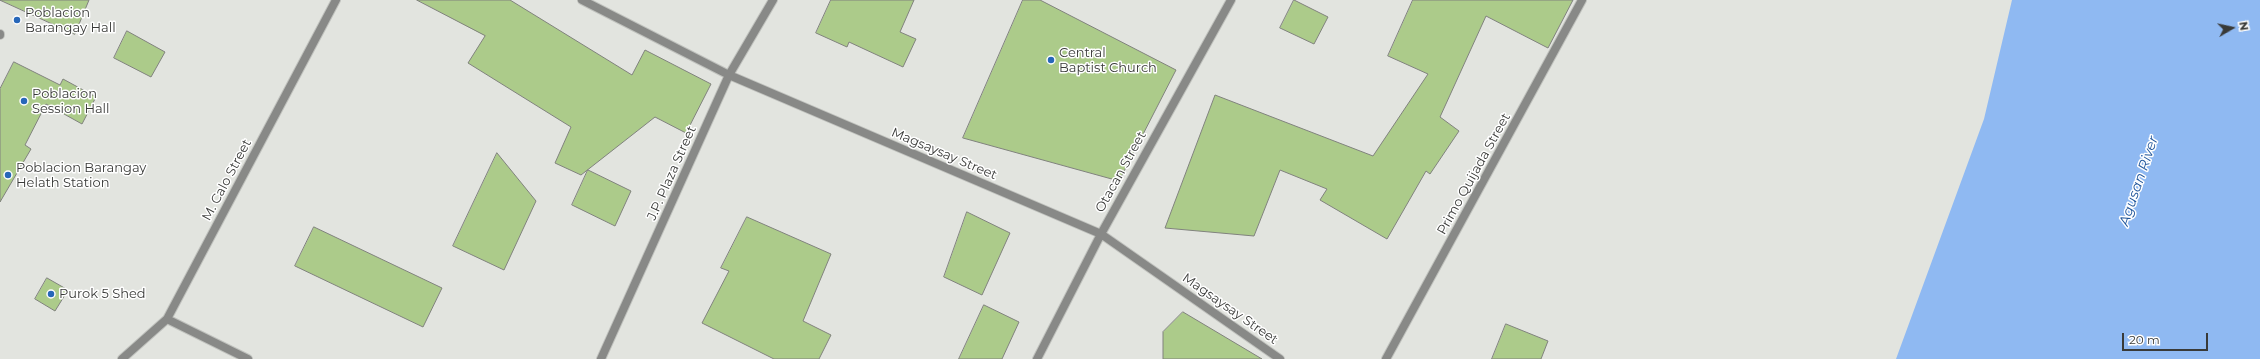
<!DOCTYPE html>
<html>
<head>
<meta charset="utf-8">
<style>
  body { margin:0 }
  #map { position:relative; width:2260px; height:359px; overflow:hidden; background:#e2e4df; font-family:Montserrat,sans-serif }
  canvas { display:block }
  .north { position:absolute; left:2212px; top:8px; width:40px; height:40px; -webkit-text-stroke:3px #fff; paint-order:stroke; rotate:81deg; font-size:11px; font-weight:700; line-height:16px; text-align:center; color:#393a38 }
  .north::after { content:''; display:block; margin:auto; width:14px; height:18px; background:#393a38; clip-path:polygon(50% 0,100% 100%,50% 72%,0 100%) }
  .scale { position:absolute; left:2122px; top:333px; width:86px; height:18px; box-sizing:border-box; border:2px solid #393a38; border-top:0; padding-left:5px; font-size:12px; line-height:14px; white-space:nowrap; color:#393a38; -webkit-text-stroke:3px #fff; paint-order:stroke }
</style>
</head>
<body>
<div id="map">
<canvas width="2260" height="359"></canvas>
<div class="north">N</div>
<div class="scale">20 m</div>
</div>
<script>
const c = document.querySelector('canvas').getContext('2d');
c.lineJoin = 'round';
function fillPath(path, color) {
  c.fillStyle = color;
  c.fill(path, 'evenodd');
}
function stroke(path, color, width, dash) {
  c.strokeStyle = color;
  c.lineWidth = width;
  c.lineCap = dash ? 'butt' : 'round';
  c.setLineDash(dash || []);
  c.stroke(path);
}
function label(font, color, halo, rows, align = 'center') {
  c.font = font + ' Montserrat,sans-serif';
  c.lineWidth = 3;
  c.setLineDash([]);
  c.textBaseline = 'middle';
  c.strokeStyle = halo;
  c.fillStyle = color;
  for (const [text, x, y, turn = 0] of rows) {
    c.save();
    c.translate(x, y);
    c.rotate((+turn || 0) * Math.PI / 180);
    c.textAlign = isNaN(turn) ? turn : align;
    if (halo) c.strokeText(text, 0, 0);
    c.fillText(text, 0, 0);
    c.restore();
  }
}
fillPath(new Path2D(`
  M2012 0H2260V359H1896L1984 119Z`), '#8fb9f2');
const building = new Path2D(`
  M0 0H89L75 34Z
  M417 0H510L632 75 645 50 711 84 686 133 655 117 581 175 555 163 571 127 468 63 485 36Z
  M831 0H914L900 32 916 39 903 67 849 42 847 47 816 33Z
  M1023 0H1040L1176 70 1119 181 963 138Z
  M1294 0 1328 17 1314 44 1280 28Z
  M1413 0H1573L1548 48 1486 16 1440 117 1459 131 1430 174 1426 171 1387 239 1320 200 1327 189 1280 170 1254 236 1165 228 1215 95 1373 156 1428 74 1388 56Z
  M127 31 165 52 151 77 114 58Z
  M14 62 60 85 63 79 96 97 82 124 46 104 25 145 31 149 0 202V89Z
  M497 153 536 201 504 270 453 246Z
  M588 170 631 191 615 226 572 205Z
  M967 212 1010 233 982 295 944 277Z
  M747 217 831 254 803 321 831 335 819 359H774L702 323 729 271 721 268Z
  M314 227 442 288 423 327 295 266Z
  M47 278 68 290 55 311 35 299Z
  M984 305 1019 322 1002 359H959Z
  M1183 312 1262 359H1163V332Z
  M1506 324 1548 341 1541 359H1492Z`);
fillPath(building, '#accb8a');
stroke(building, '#80827d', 1);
const minor = new Path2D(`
  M582 0 729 75 1101 234 1280 359
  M0 35V34
  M167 319 248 359
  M122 359 167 319 336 0
  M601 359 729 75 773 0
  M1037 359 1101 234 1231 0
  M1386 359 1582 0`);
stroke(minor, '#c0c2be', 10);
stroke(minor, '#888987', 8);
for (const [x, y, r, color] of [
  [17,20,4,"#2767b9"],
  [1051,60,4,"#2767b9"],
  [24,101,4,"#2767b9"],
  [8,175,4,"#2767b9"],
  [51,294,4,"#2767b9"]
]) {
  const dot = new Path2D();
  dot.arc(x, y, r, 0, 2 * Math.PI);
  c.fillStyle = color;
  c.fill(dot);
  stroke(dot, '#fff', 1.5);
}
label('13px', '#393a38', '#fff', [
  ["Poblacion",25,13],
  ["Barangay Hall",25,28],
  ["Central",1059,53],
  ["Baptist Church",1059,68],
  ["Poblacion",32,94],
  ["Session Hall",32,109],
  ["Poblacion Barangay",16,168],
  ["Helath Station",16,183],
  ["Purok 5 Shed",59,294]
], 'left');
label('13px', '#393a38', '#fff', [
  ["Magsaysay Street",944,154,23],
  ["Otacan Street",1121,172,-61],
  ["J.P. Plaza Street",672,173,-66],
  ["Primo Quijada Street",1474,174,-61],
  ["M. Calo Street",227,180,-62],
  ["Magsaysay Street",1230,309,35]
]);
label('italic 14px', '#22579b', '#fff', [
  ["Agusan River",2139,181,-71]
]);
</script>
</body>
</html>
